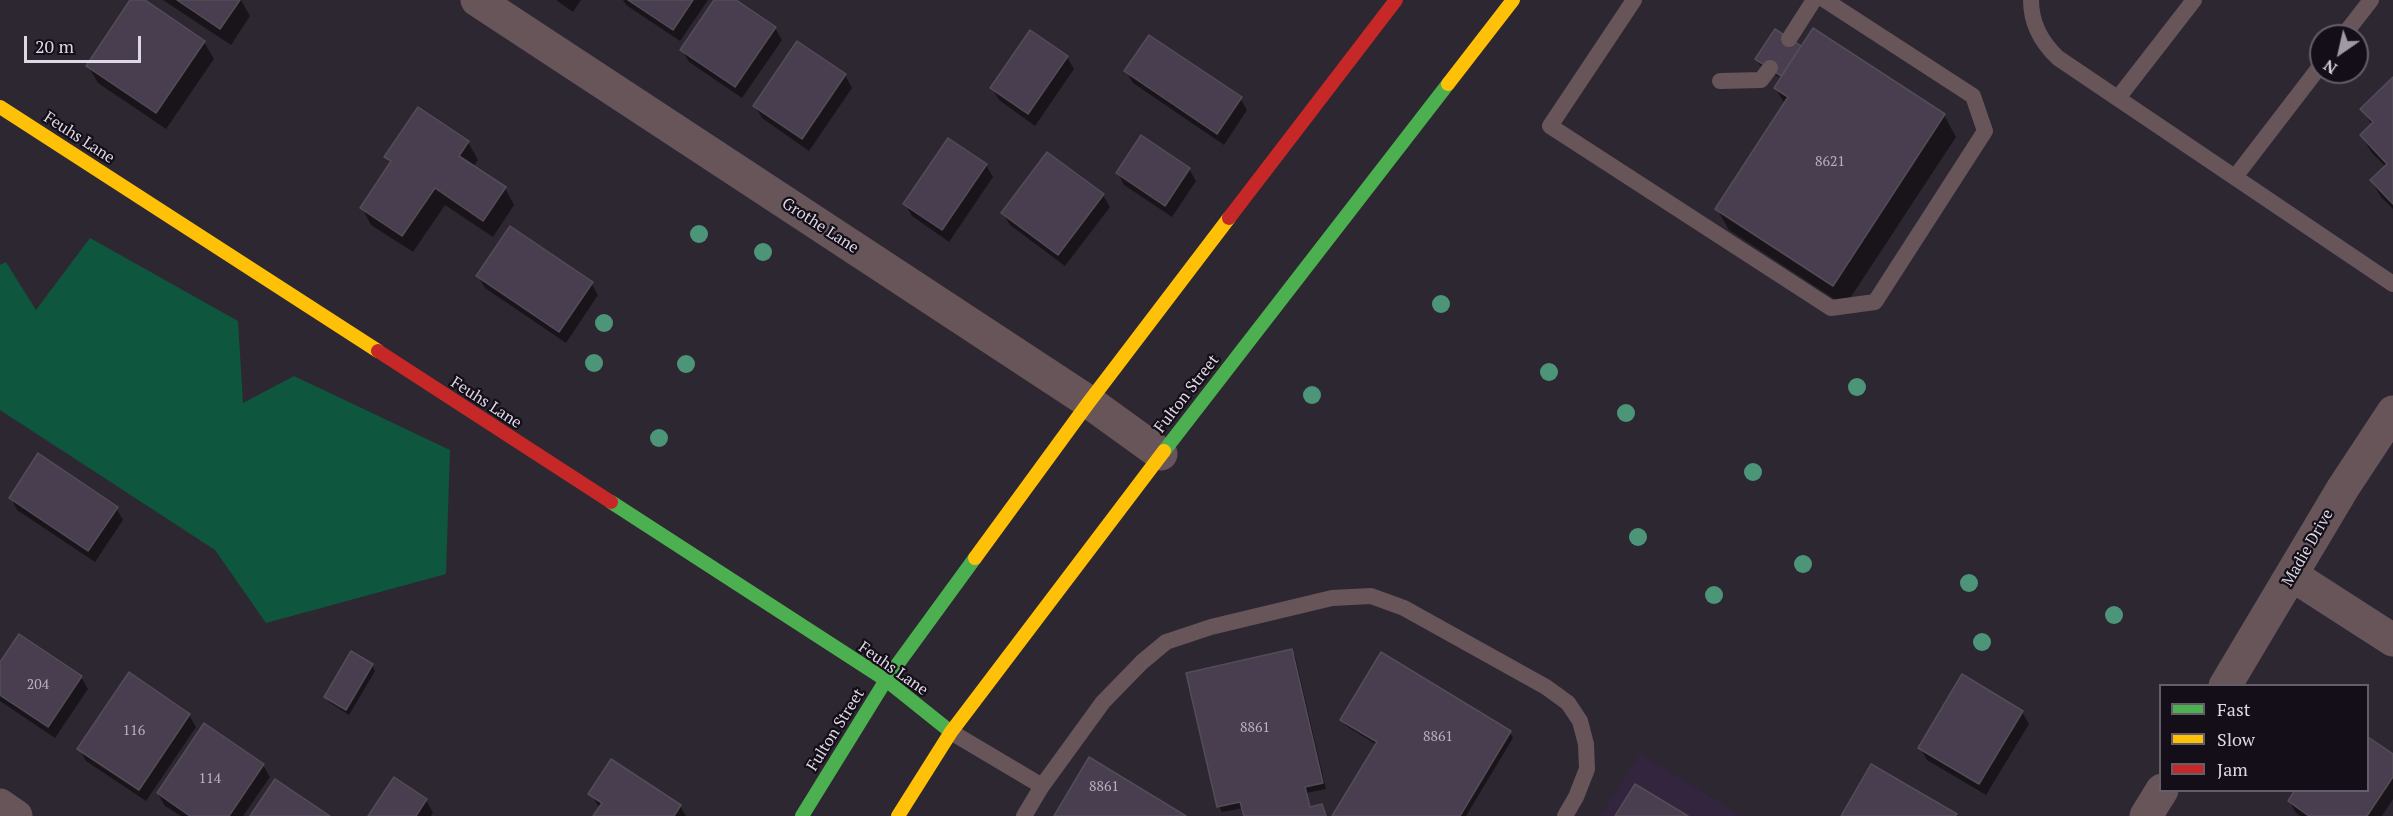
<!DOCTYPE html>
<html>
<head>
<meta charset="utf-8">
<style>
  body { margin:0 }
  #map { position:relative; width:2393px; height:816px; overflow:hidden; background:#2d2732; font-family:"PT Serif",serif }
  canvas { display:block }
  .legend { position:absolute; left:2159px; top:684px; width:210px; height:108px; box-sizing:border-box; background:#130e17; border:2px solid #645e69; margin:0; padding:8px 10px; list-style:none; font-size:18px; color:#ded7e5 }
  .legend li { display:flex; align-items:center; gap:12px; height:30px }
  .legend b { width:30px; border:2px solid #645e69 }
  .north { position:absolute; left:2309px; top:24px; width:60px; height:60px; box-sizing:border-box; background:#130e17; border:2px solid #645e69; border-radius:50%; rotate:214deg; font-size:16px; font-weight:700; line-height:24px; text-align:center; color:#ded7e5 }
  .north::after { content:''; display:block; margin:auto; width:21px; height:27px; background:#a099a6; clip-path:polygon(50% 0,100% 100%,50% 72%,0 100%) }
  .scale { position:absolute; left:24px; top:36px; width:117px; height:27px; box-sizing:border-box; border:3px solid #ded7e5; border-top:0; padding-left:8px; font-size:18px; line-height:21px; white-space:nowrap; color:#ded7e5; -webkit-text-stroke:4px #130e17; paint-order:stroke }
</style>
</head>
<body>
<div id="map">
<canvas width="2393" height="816"></canvas>
<ul class="legend">
<li><b style="height:8px;background:#4caf50"></b>Fast</li>
<li><b style="height:8px;background:#ffc107"></b>Slow</li>
<li><b style="height:8px;background:#c62828"></b>Jam</li>
</ul>
<div class="north">N</div>
<div class="scale">20 m</div>
</div>
<script>
const c = document.querySelector('canvas').getContext('2d');
c.lineJoin = 'round';
function fillPath(path, color) {
  c.fillStyle = color;
  c.fill(path, 'evenodd');
}
function stroke(path, color, width, dash) {
  c.strokeStyle = color;
  c.lineWidth = width;
  c.lineCap = dash ? 'butt' : 'round';
  c.setLineDash(dash || []);
  c.stroke(path);
}
function label(font, color, halo, rows, align = 'center') {
  c.font = font + ' "PT Serif",serif';
  c.lineWidth = 4.5;
  c.setLineDash([]);
  c.textBaseline = 'middle';
  c.strokeStyle = halo;
  c.fillStyle = color;
  for (const [text, x, y, turn = 0] of rows) {
    c.save();
    c.translate(x, y);
    c.rotate((+turn || 0) * Math.PI / 180);
    c.textAlign = isNaN(turn) ? turn : align;
    if (halo) c.strokeText(text, 0, 0);
    c.fillText(text, 0, 0);
    c.restore();
  }
}
fillPath(new Path2D(`
  M1640 754 1742 816H1600Z`), '#33253e');
fillPath(new Path2D(`
  M90 238 238 321 243 403 294 376 450 450 446 574 266 623 215 550 0 410V265L6 262 36 310Z`), '#0e563d');
fillPath(new Path2D(`
  M132 0H142L204 42 214 59 166 129 98 83 88 66Z
  M163 0H241L250 16 231 45Z
  M556 0H581L573 12Z
  M623 0H708L680 41 626 5Z
  M715 0H733L775 28 782 40 742 98 689 62 682 50Z
  M1800 47 1944 115 1956 137 1845 306 1729 230 1717 209 1785 104 1775 88 1782 79 1760 65 1757 59Z
  M1067 57 1074 69 1035 126 999 100 992 88Z
  M1126 71 1240 98 1247 110 1224 145 1133 83Z
  M845 75 852 88 809 151 762 118 755 106Z
  M2393 79V209L2381 197 2371 180 2386 167 2371 152 2362 135 2372 125 2362 109Z
  M468 142 478 160 473 167 505 188 514 205 493 237 445 205 413 252 371 225 362 208 391 165 386 157Z
  M986 165 993 177 949 242 912 216 905 204Z
  M1189 169 1196 181 1172 217 1124 185 1118 173Z
  M1103 195 1110 207 1065 266 1010 225 1003 213Z
  M478 276 591 283 598 295 566 343 485 288Z
  M11 498 116 508 123 520 95 562 17 510Z
  M1291 650 1295 656 1326 789 1307 793 1311 808 1322 805 1326 816H1245L1243 808 1222 812 1219 806Z
  M0 665 81 677 88 689 55 738 0 701Z
  M372 665 375 671 349 715 329 702 325 697Z
  M2022 712 2029 724 1986 795 1927 760 1920 748Z
  M189 715 196 727 146 801 86 761 79 749Z
  M1342 720 1510 733 1513 738 1466 816H1334L1377 745 1345 725Z
  M2368 739 2393 756V799L2382 816H2300L2296 813 2289 801 2368 790Z
  M263 765 270 777 243 816H181L165 806 158 794Z
  M395 779 426 800 433 813 431 816H370Z
  M590 794 680 806 686 816H595L600 808Z`), '#0007');
const building = new Path2D(`
  M130 0H145L205 41 156 113 86 66Z
  M177 0H240L220 29Z
  M628 0H693L673 30Z
  M714 0H736L776 27 735 87 680 50Z
  M1813 28 1945 114 1833 286 1715 209 1788 97 1774 88Z
  M1775 29 1801 46 1781 76 1755 59Z
  M1030 30 1068 56 1028 114 990 88Z
  M1149 35 1242 97 1217 134 1124 71Z
  M797 41 846 74 802 139 753 106Z
  M2393 77V204L2370 180 2387 164 2360 135 2373 122 2360 109Z
  M418 107 469 141 459 156 506 187 483 221 435 188 402 236 360 208 391 161 384 157Z
  M1141 135 1190 168 1165 206 1116 173Z
  M948 138 987 164 942 230 903 204Z
  M1047 152 1104 194 1058 255 1001 213Z
  M510 226 593 282 559 332 476 276Z
  M38 453 118 507 88 551 9 498Z
  M19 634 82 676 48 727 0 695V662Z
  M1292 649 1323 783 1305 787 1310 807 1322 804 1326 816H1244L1240 802 1217 807 1186 673Z
  M351 651 373 664 346 710 324 697Z
  M1381 652 1511 731 1460 816H1332L1377 742 1340 720Z
  M129 672 190 714 139 790 77 749Z
  M1962 674 2023 711 1979 784 1918 748Z
  M204 723 264 764 229 816H190L157 793Z
  M2368 737 2393 754V777L2367 816H2309L2288 801 2295 790H2368Z
  M1089 757 1186 816H1054Z
  M611 759 681 805 674 816H593L602 803 588 794Z
  M1871 764 1957 814 1955 816H1841Z
  M394 777 427 799 416 816H368Z
  M275 779 330 816H250Z
  M1635 784 1688 816H1615Z`);
fillPath(building, '#493e4f');
stroke(building, '#524d56', 1.5);
stroke(new Path2D(`
  M1634 0 1550 126 1831 308 1875 302 1985 131 1973 96 1825 0
  M2031 0C2031 24 2041 42 2058 58L2393 284
  M2343 36 2371 0
  M1789 39 1814 0
  M1720 81 1761 80 1770 68
  M2118 98 2194 0
  M2235 177 2321 65
  M951 732 1042 786 1024 816
  M1042 786 1103 702 1142 662 1166 642 1211 627 1332 598 1371 596 1404 608 1546 687 1568 703 1580 721 1586 744 1587 769 1576 797 1565 816`), '#67555a', 16);
stroke(new Path2D(`
  M477 0 1089 402 1161 454
  M2292 575 2393 640
  M2225 686 2343 488 2393 412
  M0 805 16 816
  M2146 816 2162 790`), '#67555a', 33);
stroke(new Path2D(`
  M1164 451 1448 84
  M611 502 886 680 951 732
  M802 816 886 680 975 558`), '#4caf50', 14);
stroke(new Path2D(`
  M1448 84 1513 0
  M0 107 378 351
  M975 558 1089 402 1229 218
  M898 816 951 732 1164 451`), '#ffc107', 14);
stroke(new Path2D(`
  M1229 218 1396 0
  M378 351 611 502`), '#c62828', 14);
c.fillStyle = '#4d9579';
for (const [x, y] of [
  [699,234],
  [763,252],
  [1441,304],
  [604,323],
  [594,363],
  [686,364],
  [1549,372],
  [1857,387],
  [1312,395],
  [1626,413],
  [659,438],
  [1753,472],
  [1638,537],
  [1803,564],
  [1969,583],
  [1714,595],
  [2114,615],
  [1982,642]
]) {
  c.beginPath();
  c.arc(x, y, 9, 0, 2 * Math.PI);
  c.fill();
}
label('14px', '#b9b1c0', null, [
  ["8621",1830,162],
  ["204",38,685],
  ["8861",1255,728],
  ["116",134,731],
  ["8861",1438,737],
  ["114",210,779],
  ["8861",1104,787]
]);
label('16px', '#ded7e5', '#130e17', [
  ["Feuhs Lane",79,138,33],
  ["Grothe Lane",820,226,33],
  ["Fulton Street",1187,394,-52],
  ["Feuhs Lane",486,403,33],
  ["Madie Drive",2308,548,-60],
  ["Feuhs Lane",893,669,35],
  ["Fulton Street",836,730,-58]
]);
</script>
</body>
</html>
